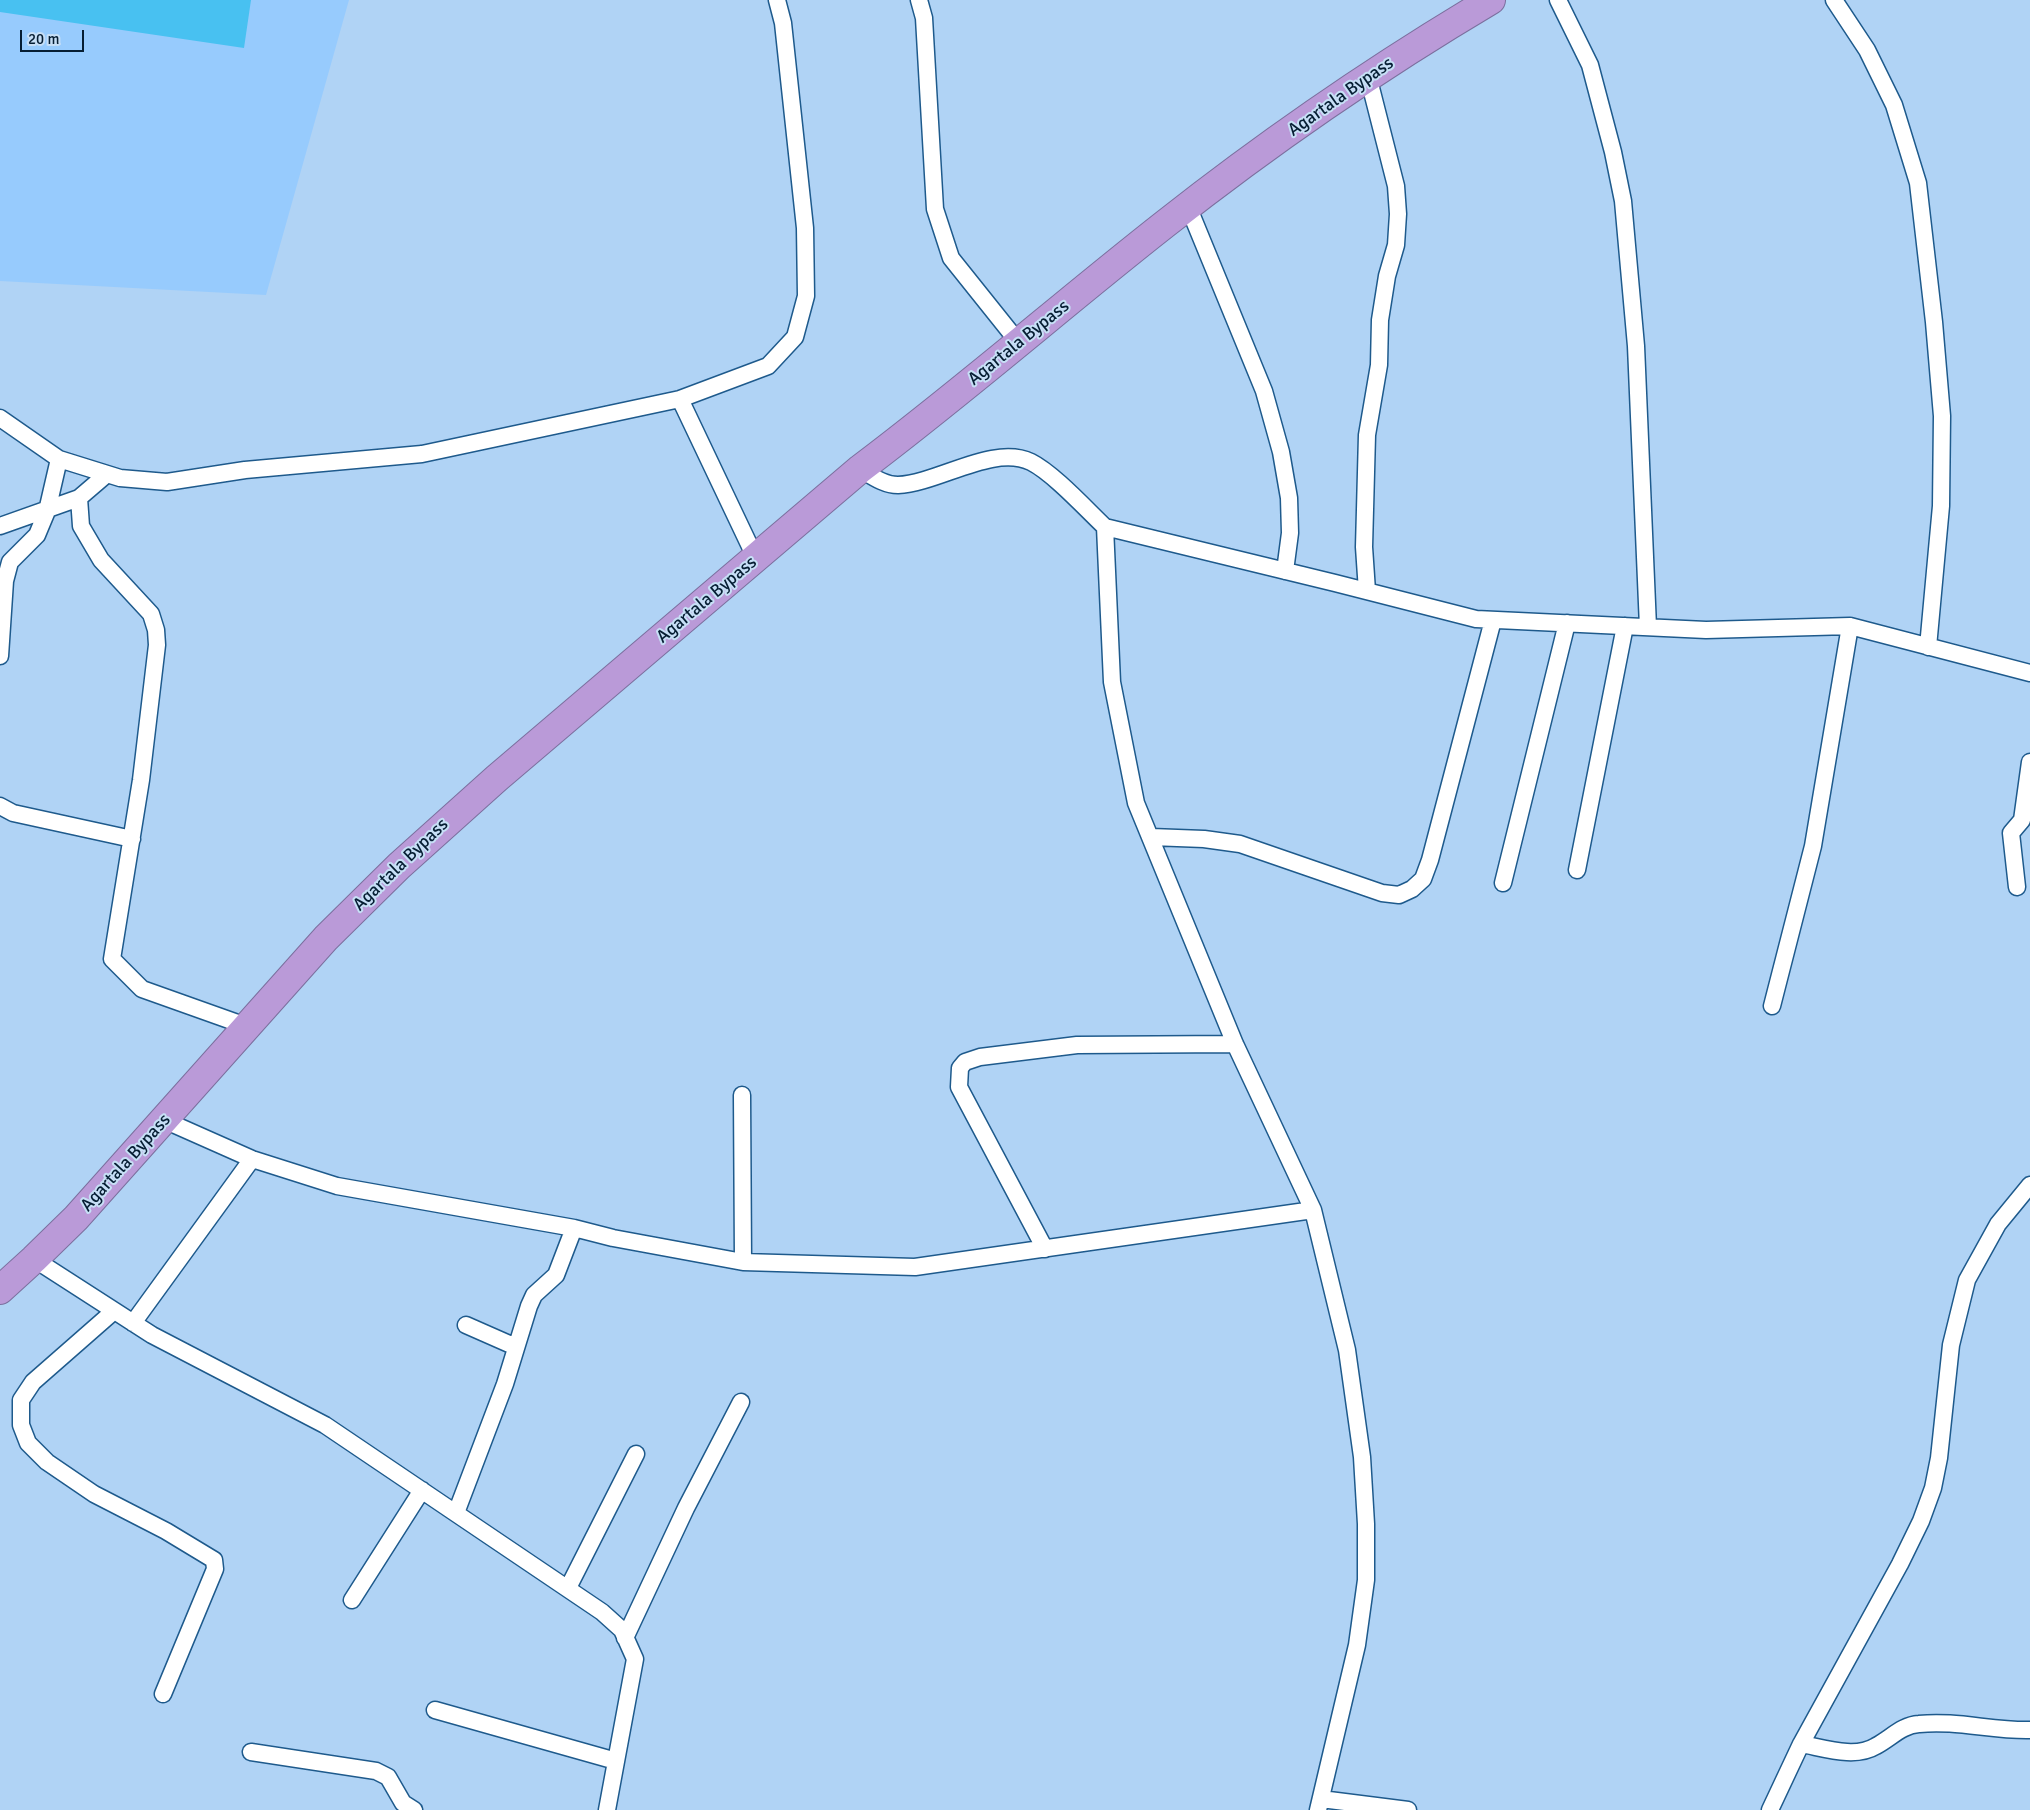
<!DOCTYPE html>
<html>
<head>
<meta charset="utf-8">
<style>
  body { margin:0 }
  #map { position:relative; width:2030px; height:1810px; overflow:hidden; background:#b0d3f5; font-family:Signika,sans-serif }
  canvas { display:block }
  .scale { position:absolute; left:20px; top:30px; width:64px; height:22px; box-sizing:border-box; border:2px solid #061e33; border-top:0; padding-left:6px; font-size:15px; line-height:18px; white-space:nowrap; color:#061e33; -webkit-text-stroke:4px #c7dff6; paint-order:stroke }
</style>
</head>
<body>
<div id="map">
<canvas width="2030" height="1810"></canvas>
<div class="scale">20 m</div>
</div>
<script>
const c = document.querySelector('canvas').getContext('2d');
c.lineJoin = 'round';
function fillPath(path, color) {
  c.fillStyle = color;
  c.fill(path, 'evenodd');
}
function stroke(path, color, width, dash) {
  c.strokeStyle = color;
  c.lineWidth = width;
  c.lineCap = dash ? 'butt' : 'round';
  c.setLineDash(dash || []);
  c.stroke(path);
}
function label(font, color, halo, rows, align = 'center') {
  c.font = font + ' Signika,sans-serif';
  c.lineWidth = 4;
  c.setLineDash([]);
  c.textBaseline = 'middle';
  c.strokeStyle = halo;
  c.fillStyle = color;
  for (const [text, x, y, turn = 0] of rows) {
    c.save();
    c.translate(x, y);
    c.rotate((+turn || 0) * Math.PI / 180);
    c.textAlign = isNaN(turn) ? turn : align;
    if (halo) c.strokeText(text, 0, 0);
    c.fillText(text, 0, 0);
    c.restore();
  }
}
fillPath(new Path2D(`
  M0 0H349L266 295 0 281Z`), '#97cbfd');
fillPath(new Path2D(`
  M0 0H251L244 48 0 12Z`), '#48c1f1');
const street = new Path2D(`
  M919 0 924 18 935 209 951 258 1019 343
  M1558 0 1590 65 1613 152 1623 201 1636 346 1648 627
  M1834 0 1867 50 1894 105 1918 183 1934 322 1942 416 1941 506 1928 647
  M1188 206 1264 391 1281 452 1289 498 1290 533 1285 571
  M680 399 756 559
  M0 418 59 459 120 478 167 482 245 470 422 454 680 399 768 366 795 337 806 296 805 228 783 23 777 0
  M860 469C872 476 884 485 898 485 939 483 993 444 1031 462 1053 473 1086 509 1105 527L1112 682 1136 803 1235 1044 1313 1210 1347 1350 1362 1457 1366 1524V1580L1357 1645 1318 1810
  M79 498 81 526 101 560 151 614 156 630 157 645 141 780 112 959 142 989 246 1026
  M0 526 79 498 107 474
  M1105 527 1335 583 1476 619 1706 630 1850 626 2030 673
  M1367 591 1364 547 1367 435 1379 365 1380 320 1387 276 1396 245 1398 214 1396 186 1368 76
  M0 656 5 581 10 562 37 535 47 511 59 459
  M0 806 13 813 132 839
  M1151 837 1204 839 1240 844 1382 893 1399 895 1412 889 1423 879 1430 860 1493 620
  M1577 870 1625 626
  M1503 883 1567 623
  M2017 887 2011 833 2022 820 2030 762
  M1772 1006 1813 846 1850 626
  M742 1095 743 1262
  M164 1120 252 1159 337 1186 574 1228 613 1238 743 1262 915 1267 1313 1210
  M1045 1249 959 1087 960 1068 965 1062 980 1057 1077 1045 1235 1044
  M34 1259 152 1335 325 1425 602 1612 622 1630 635 1659 607 1810
  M114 1311 33 1382 21 1400V1425L28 1443 47 1462 94 1494 166 1531 214 1560 215 1569 163 1694
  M133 1323 252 1159
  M466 1325 516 1347
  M456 1513 505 1384 529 1306 534 1295 556 1275 574 1228
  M568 1588 636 1454
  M352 1600 422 1490
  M625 1638 686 1508 741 1402
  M435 1710 616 1761
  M1801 1744C1824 1748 1855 1759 1876 1746 1891 1738 1902 1725 1919 1724 1956 1720 1993 1731 2030 1730
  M251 1752 376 1771 388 1777 403 1803 414 1810
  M1321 1799 1408 1810
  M1770 1810 1801 1744 1900 1564 1921 1521 1933 1488 1939 1458 1951 1345 1967 1280 1998 1224 2030 1185`);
const highway = new Path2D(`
  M0 1290 34 1259 76 1218 326 938 399 866 497 778 860 469C964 391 1063 304 1165 224 1269 142 1378 67 1491 0`);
stroke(street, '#1e5a8c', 19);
stroke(highway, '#7b6f9e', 30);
stroke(street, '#fff', 16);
stroke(highway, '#ba9ad8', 28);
label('18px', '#061e33', '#c7dff6', [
  ["Agartala Bypass",1341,97,-35],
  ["Agartala Bypass",1019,343,-39],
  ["Agartala Bypass",707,600,-40],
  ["Agartala Bypass",401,865,-44],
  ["Agartala Bypass",126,1163,-48]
]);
</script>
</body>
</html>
